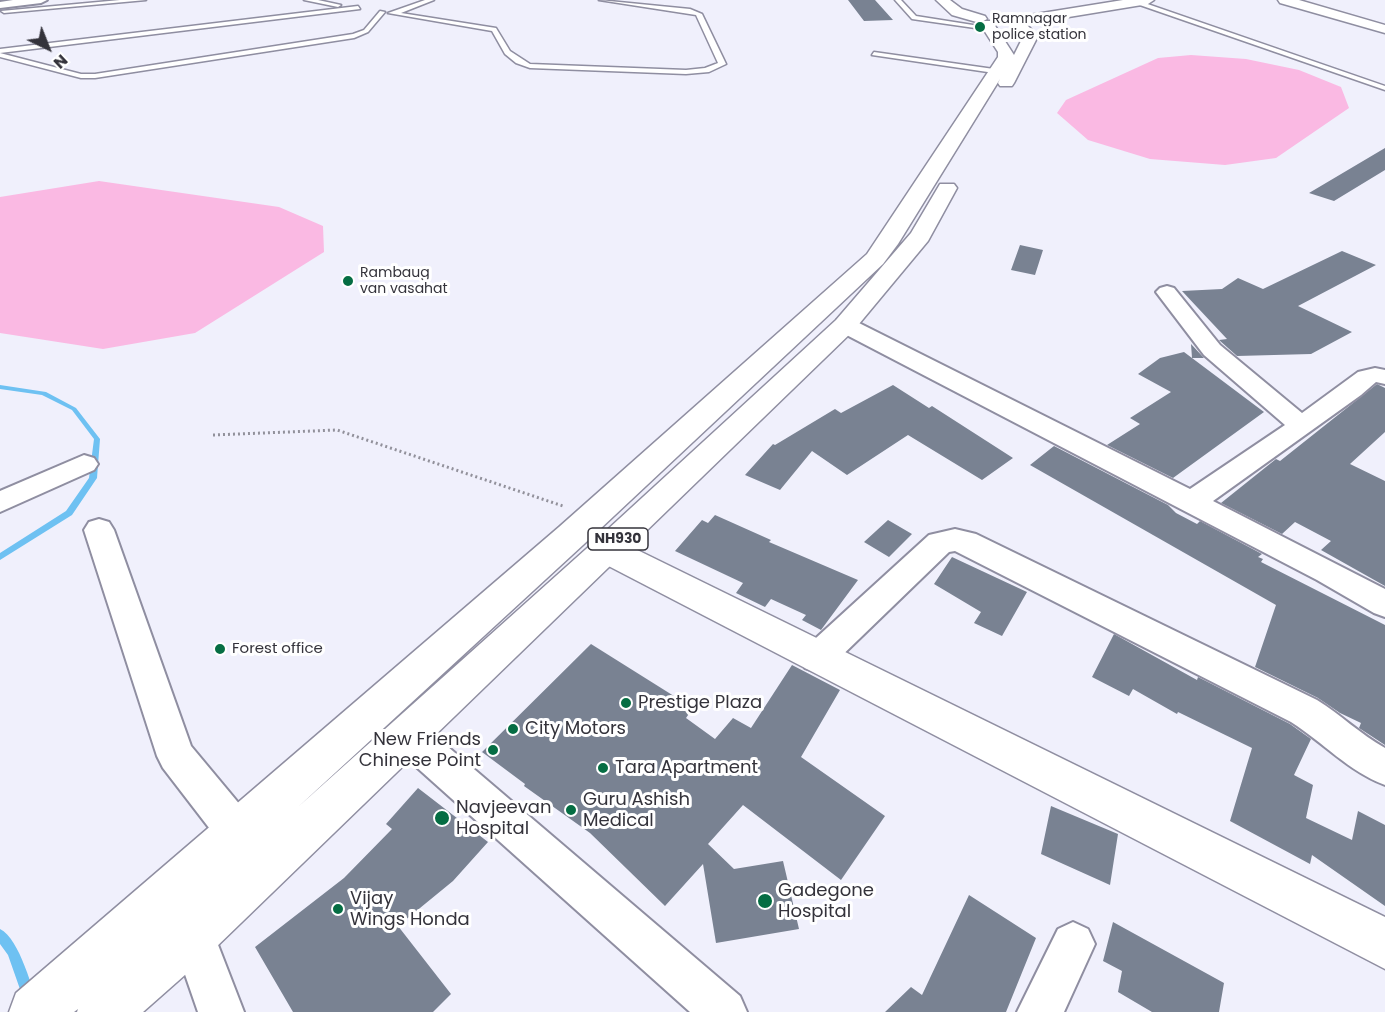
<!DOCTYPE html>
<html>
<head>
<meta charset="utf-8">
<style>
  body { margin:0 }
  #map { position:relative; width:1385px; height:1012px; overflow:hidden; background:#f0f0fc; font-family:Poppins,sans-serif }
  canvas { display:block }
  .north { position:absolute; left:18px; top:18px; width:60px; height:60px; -webkit-text-stroke:4px #fff; paint-order:stroke; rotate:137deg; font-size:16px; font-weight:700; line-height:24px; text-align:center; color:#34333b }
  .north::after { content:''; display:block; margin:auto; width:21px; height:27px; background:#34333b; clip-path:polygon(50% 0,100% 100%,50% 72%,0 100%) }
</style>
</head>
<body>
<div id="map">
<canvas width="1385" height="1012"></canvas>
<div class="north">N</div>
</div>
<script>
const c = document.querySelector('canvas').getContext('2d');
c.lineJoin = 'round';
function fillPath(path, color) {
  c.fillStyle = color;
  c.fill(path, 'evenodd');
}
function stroke(path, color, width, dash) {
  c.strokeStyle = color;
  c.lineWidth = width;
  c.lineCap = dash ? 'butt' : 'round';
  c.setLineDash(dash || []);
  c.stroke(path);
}
function label(font, color, halo, rows, align = 'center') {
  c.font = font + ' Poppins,sans-serif';
  c.lineWidth = 6;
  c.setLineDash([]);
  c.textBaseline = 'middle';
  c.strokeStyle = halo;
  c.fillStyle = color;
  for (const [text, x, y, turn = 0] of rows) {
    c.save();
    c.translate(x, y);
    c.rotate((+turn || 0) * Math.PI / 180);
    c.textAlign = isNaN(turn) ? turn : align;
    if (halo) c.strokeText(text, 0, 0);
    c.fillText(text, 0, 0);
    c.restore();
  }
}
fillPath(new Path2D(`
  M1191 55 1246 59 1299 70 1341 87 1349 108 1276 158 1225 165 1150 159 1088 140 1057 113 1066 100 1158 58Z
  M99 181 279 207 323 226 324 252 195 333 103 349 0 333V197Z`), '#fab9e3');
fillPath(new Path2D(`
  M0 385 46 392 76 408 100 439 97 478 72 515 0 560V553L66 511 89 478 94 439 72 410 42 395 0 389Z
  M0 929C20 939 33 991 40 1012H28L8 955 0 944Z`), '#6ec1f2');
fillPath(new Path2D(`
  M848 0H875L893 20 864 21Z
  M1385 148V170L1334 201 1309 193Z
  M1020 245 1043 250 1035 275 1011 270Z
  M1342 251 1376 265 1298 306 1352 332 1311 354 1237 356 1219 340 1227 339 1182 291 1222 289 1238 278 1263 289Z
  M1191 344 1204 358H1192L1264 412 1173 478 1107 445 1140 424 1130 418 1171 392 1138 374 1160 358 1184 352 1192 358Z
  M1377 384 1385 388V432L1350 464 1385 481V586L1321 550 1331 541 1295 522 1282 534 1221 503 1276 459 1280 461Z
  M893 385 929 408 932 406 1013 458 982 480 908 435 847 475 812 451 780 490 745 475 773 444 775 445 835 409 841 413Z
  M1054 446 1168 505 1176 513 1197 524 1200 521 1262 554 1258 557 1263 559 1261 562 1385 625V745L1359 728 1361 723 1340 713 1318 698 1255 667 1276 605 1030 465Z
  M715 515 771 540 769 542 858 580 821 630 802 620 806 615 771 599 765 607 736 593 743 583 675 551 702 520 708 523Z
  M888 520 912 534 889 557 864 542Z
  M952 557 1027 592 1002 636 974 623 981 612 934 584Z
  M1114 634 1197 680 1198 677 1290 724 1311 739 1294 775 1313 785 1306 818 1352 840 1358 811 1385 825V906L1312 855 1310 864 1230 821 1252 748 1178 712 1177 714 1133 689 1129 696 1092 677Z
  M591 644 693 708 686 718 715 739 733 718 751 728 792 665 840 690 801 757 885 816 841 880 743 805 708 844 734 869 783 861 799 929 716 943 703 864 665 906 590 833 524 786 525 784 482 752Z
  M418 788 488 842 453 881 398 926 451 994 433 1012H293L255 947 344 878 392 829 386 824Z
  M1051 806 1118 834 1110 885 1041 854Z
  M969 895 1036 938 1006 1012H885L911 987 922 995Z
  M1113 922 1224 983 1219 1012H1152L1118 992 1122 971 1103 961Z`), '#798292');
const service = new Path2D(`
  M120 0H146L4 13 1 11Z
  M304 0H318L341 5 338 7Z
  M425 0H434L401 13 496 28 510 51 530 64 686 70 705 68 718 63 696 15 599 0 690 9 702 14 726 64 709 72 686 74 530 68 516 63 505 54 492 31 388 13Z
  M895 0H901L916 16 992 28 989 30 912 19Z
  M1136 0 1385 86V90L1134 3Z
  M358 6 360 9 0 53 81 74H95L353 34 364 30 380 11 385 12 368 32 354 38 95 78H81L0 57V49Z
  M874 52 1008 71 1012 73 1008 75 872 55Z`);
const minor = new Path2D(`
  M13 0H47L41 3 0 8V2Z
  M1167 286 1174 288 1220 345 1302 413 1358 372 1375 368 1385 370V384L1376 382 1361 395 1213 501 1385 589V617L1374 613 1317 580 837 330 834 325 837 320 845 318 853 320 1190 489 1285 425 1204 355 1156 292 1160 288Z
  M84 455 94 458 98 464 94 470 0 512V491Z
  M99 519 109 522 114 530 191 746 251 818 257 832 251 846 237 851 223 846 163 768 157 756 84 530 89 522Z
  M955 529 976 534 1317 700C1341 715 1360 734 1385 748V785C1348 771 1324 743 1291 722L955 551 949 552 829 668 817 672 805 668 800 658 805 648 929 535Z
  M407 719 420 723 740 996 747 1012H690L394 747 389 735 394 723Z
  M193 912 208 919 244 1012H198L171 934 178 919Z
  M1073 922 1088 929 1095 944 1064 1012H1017L1058 929Z`);
const tertiary = new Path2D(`
  M607 537 619 541 1385 917V969L595 559 590 550 595 541Z`);
const primary = new Path2D(`
  M936 0H950L962 9 985 16 987 19 980 23 952 15Z
  M1278 0H1299L1385 25V33L1280 3Z`);
const trunk = new Path2D(`
  M1123 0H1154L1148 4 1026 24 1038 36 1014 83 1012 86H1000L998 83 1000 79 898 244 883 264 583 545 298 807 595 541 836 320 911 233 940 184H954L957 188 928 241 854 330 211 952 143 1012H77L78 1009 74 1012H9L16 993 559 527 867 254 998 57V52L980 24 982 21H992L1014 55 1023 37 1010 23 1011 18Z`);
stroke(service, '#8f8ea1', 3);
stroke(minor, '#8f8ea1', 4);
stroke(tertiary, '#8f8ea1', 3);
stroke(primary, '#8f8ea1', 3);
stroke(trunk, '#8f8ea1', 3);
stroke(new Path2D(`
  M213 435 337 430 563 506`), '#92919b', 3, [2, 3]);
fillPath(service, '#fff');
fillPath(minor, '#fff');
fillPath(tertiary, '#fff');
fillPath(primary, '#fff');
fillPath(trunk, '#fff');
for (const [x, y, r, color] of [
  [980,27,6,"#056d43"],
  [348,281,6,"#056d43"],
  [220,649,6,"#056d43"],
  [626,703,6,"#056d43"],
  [513,729,6,"#056d43"],
  [493,750,6,"#056d43"],
  [603,768,6,"#056d43"],
  [571,810,6,"#056d43"],
  [442,818,8,"#056d43"],
  [765,901,8,"#056d43"],
  [338,909,6,"#056d43"]
]) {
  const dot = new Path2D();
  dot.arc(x, y, r, 0, 2 * Math.PI);
  c.fillStyle = color;
  c.fill(dot);
  stroke(dot, '#fff', 2);
}
label('14px', '#34333b', '#fff', [
  ["Ramnagar",992,19],
  ["police station",992,35],
  ["Rambaug",360,273],
  ["van vasahat",360,289]
], 'left');
for (const [x, y, w] of [
  [618,539,60]
]) {
  const box = new Path2D();
  box.roundRect(x - w / 2, y - 11, w, 22, 4.5);
  c.fillStyle = '#fff';
  c.fill(box);
  stroke(box, '#34333b', 1.5);
}
label('bold 14px', '#34333b', null, [
  ["NH930",618,539]
]);
label('15px', '#34333b', '#fff', [
  ["Forest office",232,649]
], 'left');
label('18px', '#34333b', '#fff', [
  ["Prestige Plaza",638,703],
  ["City Motors",525,729],
  ["New Friends",481,740,"right"],
  ["Chinese Point",481,761,"right"],
  ["Tara Apartment",615,768],
  ["Guru Ashish",583,800],
  ["Medical",583,821],
  ["Navjeevan",456,808],
  ["Hospital",456,829],
  ["Gadegone",778,891],
  ["Hospital",778,912],
  ["Vijay",350,899],
  ["Wings Honda",350,920]
], 'left');
</script>
</body>
</html>
